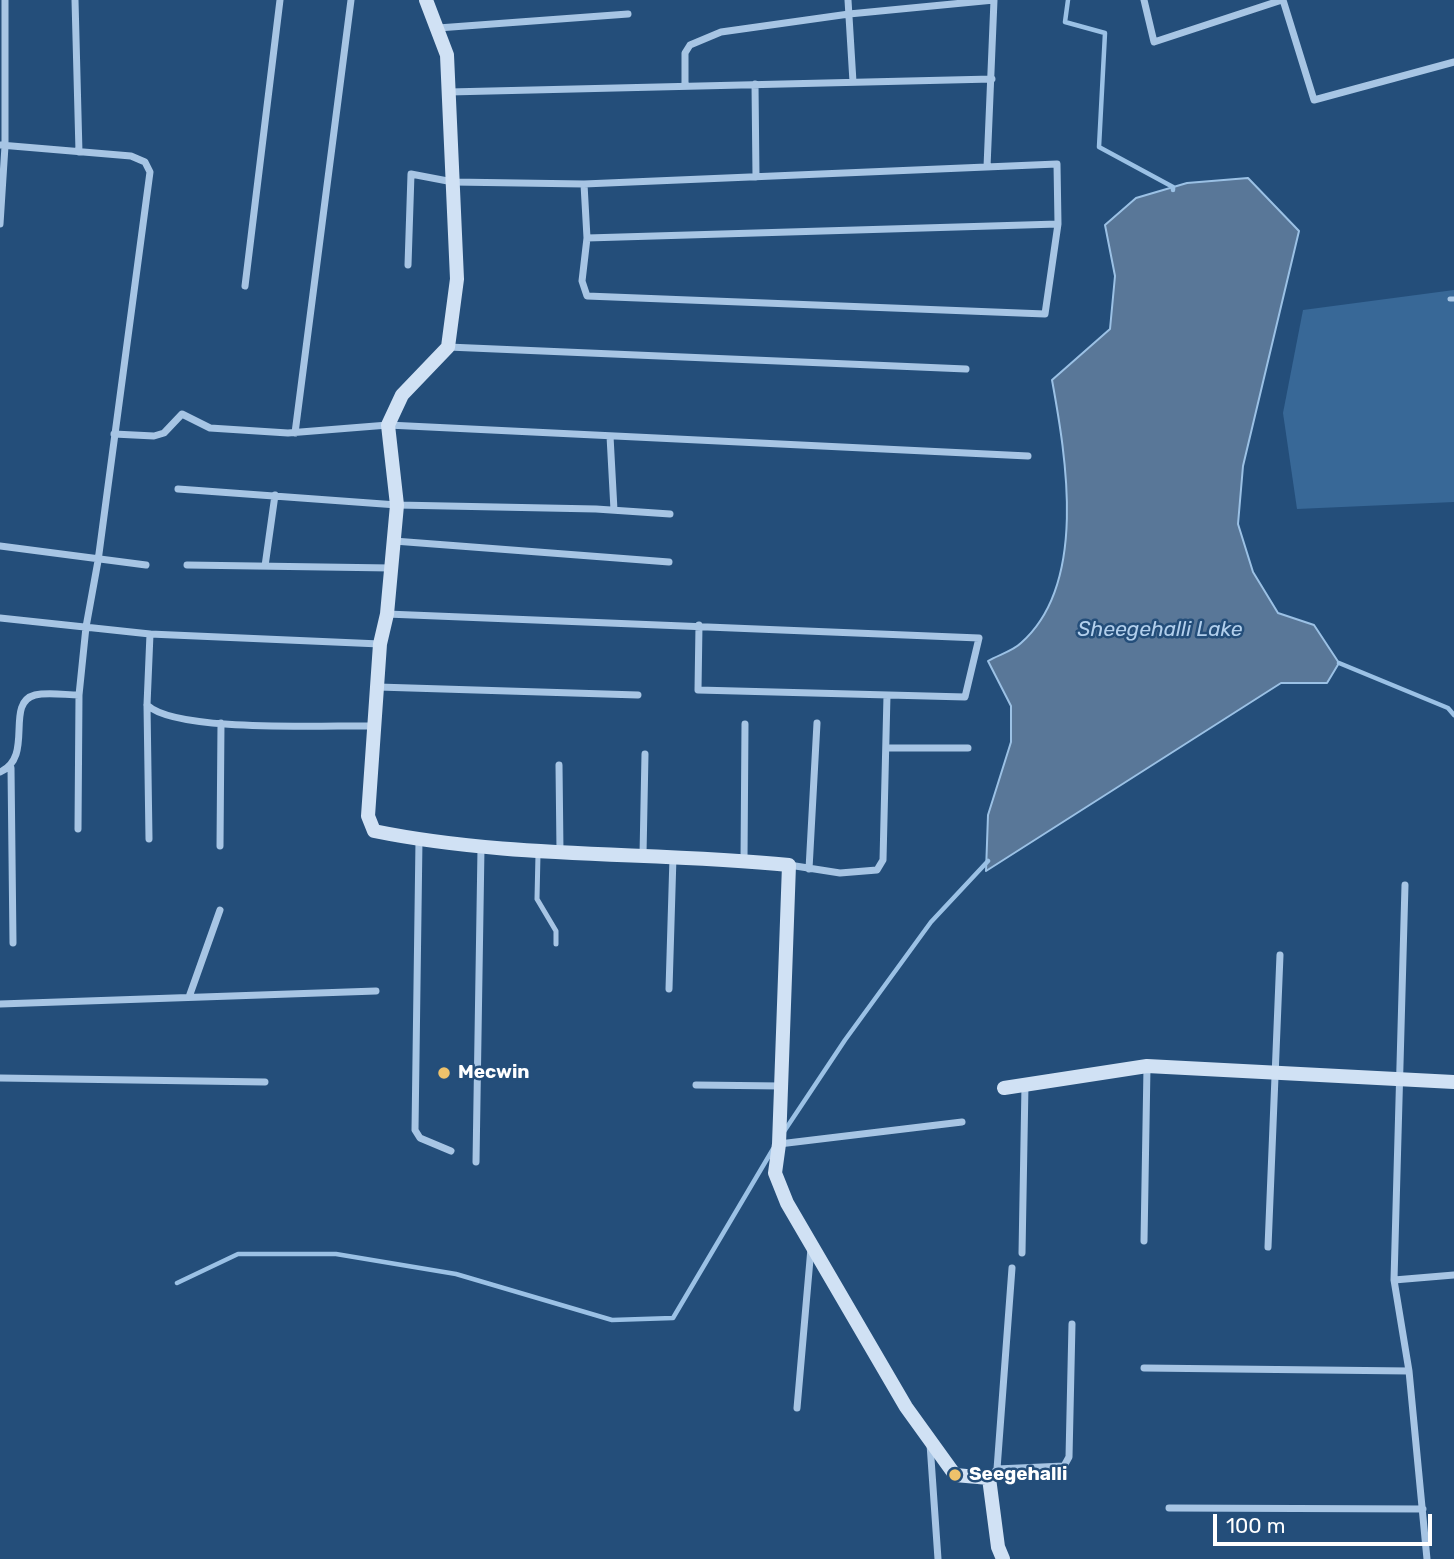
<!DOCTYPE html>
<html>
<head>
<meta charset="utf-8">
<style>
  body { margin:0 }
  #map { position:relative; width:1454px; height:1559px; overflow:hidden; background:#244e7a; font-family:Rubik,sans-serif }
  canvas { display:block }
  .scale { position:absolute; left:1213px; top:1514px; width:219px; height:32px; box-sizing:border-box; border:4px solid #fff; border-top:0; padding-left:9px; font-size:21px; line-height:24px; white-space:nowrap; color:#fff; -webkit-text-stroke:5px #244e7a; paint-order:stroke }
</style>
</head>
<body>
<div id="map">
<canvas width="1454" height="1559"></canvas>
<div class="scale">100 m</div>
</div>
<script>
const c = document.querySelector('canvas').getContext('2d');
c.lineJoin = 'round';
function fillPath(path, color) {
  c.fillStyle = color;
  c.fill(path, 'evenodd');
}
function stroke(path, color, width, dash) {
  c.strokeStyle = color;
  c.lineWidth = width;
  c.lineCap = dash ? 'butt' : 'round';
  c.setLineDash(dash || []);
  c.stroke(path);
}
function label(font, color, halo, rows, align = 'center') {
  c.font = font + ' Rubik,sans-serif';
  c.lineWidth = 5;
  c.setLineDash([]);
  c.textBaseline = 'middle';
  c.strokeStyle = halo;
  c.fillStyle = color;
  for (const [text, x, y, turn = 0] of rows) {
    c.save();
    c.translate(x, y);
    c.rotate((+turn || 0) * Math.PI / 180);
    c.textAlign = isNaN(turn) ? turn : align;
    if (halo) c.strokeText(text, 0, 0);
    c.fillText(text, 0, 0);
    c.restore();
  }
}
fillPath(new Path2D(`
  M1454 290V502L1297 509 1283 413 1303 310Z`), '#386897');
const water = new Path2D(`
  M1248 178 1299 231 1243 466 1238 524 1253 572 1278 613 1314 625 1339 663 1327 683H1281L986 871 988 815 1011 742V706L988 661C998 655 1013 651 1021 643 1088 584 1066 457 1052 380L1110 329 1115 276 1105 225 1136 198 1187 183Z`);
fillPath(water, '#597798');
stroke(water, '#9bc1e5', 2);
stroke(new Path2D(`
  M1068 0 1065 22 1105 33 1099 147 1173 187V190
  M1339 663 1448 708 1454 715
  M783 1133 845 1040 931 922 988 861
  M177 1283 238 1254H336L456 1274 612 1320 673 1318 773 1149`), '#9bc1e5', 4.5);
stroke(new Path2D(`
  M1450 299H1454
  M538 854 537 899 556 931V944`), '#a7c5e4', 5);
stroke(new Path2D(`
  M75 0 79 152
  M848 0 853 82
  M1144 0 1154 42 1282 0
  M1283 0 1314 100 1454 62
  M438 28 628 14
  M755 84 756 177
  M685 86V53L690 45 721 32 849 14 994 0 987 167
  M449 92 992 79
  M0 145 131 156 145 162 150 172 98 561 86 627 79 695 78 829
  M0 224 5 146V0
  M587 238 1058 224
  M408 265 411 174 453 182 584 184 1057 164 1058 224 1045 314 587 296 582 281 587 238 584 184
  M245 286 280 0
  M448 347 966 369
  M295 433 351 0
  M114 434 154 436 164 433 182 414 210 428 288 433 388 425 1028 456
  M610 436 614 510
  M178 489 397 505 596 509 670 514
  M394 541 669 562
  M0 546 146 565
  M187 565 391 568
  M265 566 275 495
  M387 614 979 638 965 697 698 690 699 625
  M0 618 150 634
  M378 687 638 695
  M147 705C177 733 327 725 373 726
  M887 748H968
  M559 765 560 851
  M11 768 13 943
  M0 772C35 757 4 703 35 695 48 692 66 695 79 695
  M149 839 147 705 150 634 380 644
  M419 840 415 1130 420 1138 451 1151
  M220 846 221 723
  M643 855 645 754
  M744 861 745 724
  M789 865 840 873 877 870 883 860 887 695
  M809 869 817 723
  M1405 885 1394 1280 1409 1371 1427 1559
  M669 989 673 857
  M189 997 220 910
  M0 1004 376 991
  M0 1078 265 1082
  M696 1085 781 1086
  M779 1144 962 1122
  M476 1162 481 848
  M1144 1241 1147 1067
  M1268 1247 1280 955
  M1022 1253 1025 1085
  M1394 1280 1454 1275
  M1144 1368 1409 1371
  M797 1408 811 1248
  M930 1444 938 1559
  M997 1469 1064 1466 1069 1457 1072 1324
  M989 1478 997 1469 1012 1268
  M1169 1508 1423 1509`), '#a7c5e4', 7);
stroke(new Path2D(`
  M426 0 447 55 457 279 448 347 402 395 388 425 397 505 387 614 380 644 368 816 374 831C511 859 651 851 789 865L779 1144 775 1173 787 1203 906 1407 955 1475 989 1478 998 1547 1003 1559
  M1004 1088 1147 1066 1454 1082`), '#d0e1f4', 14);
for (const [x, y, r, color] of [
  [444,1073,7,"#eec26b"],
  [955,1475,7,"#eec26b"]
]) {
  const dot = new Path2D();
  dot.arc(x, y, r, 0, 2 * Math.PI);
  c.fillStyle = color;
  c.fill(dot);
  stroke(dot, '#244e7a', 2.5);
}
label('bold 19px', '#fff', '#244e7a', [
  ["Mecwin",458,1073],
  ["Seegehalli",969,1475]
], 'left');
label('italic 21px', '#b2cfec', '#244e7a', [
  ["Sheegehalli Lake",1160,630]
]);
</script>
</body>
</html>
